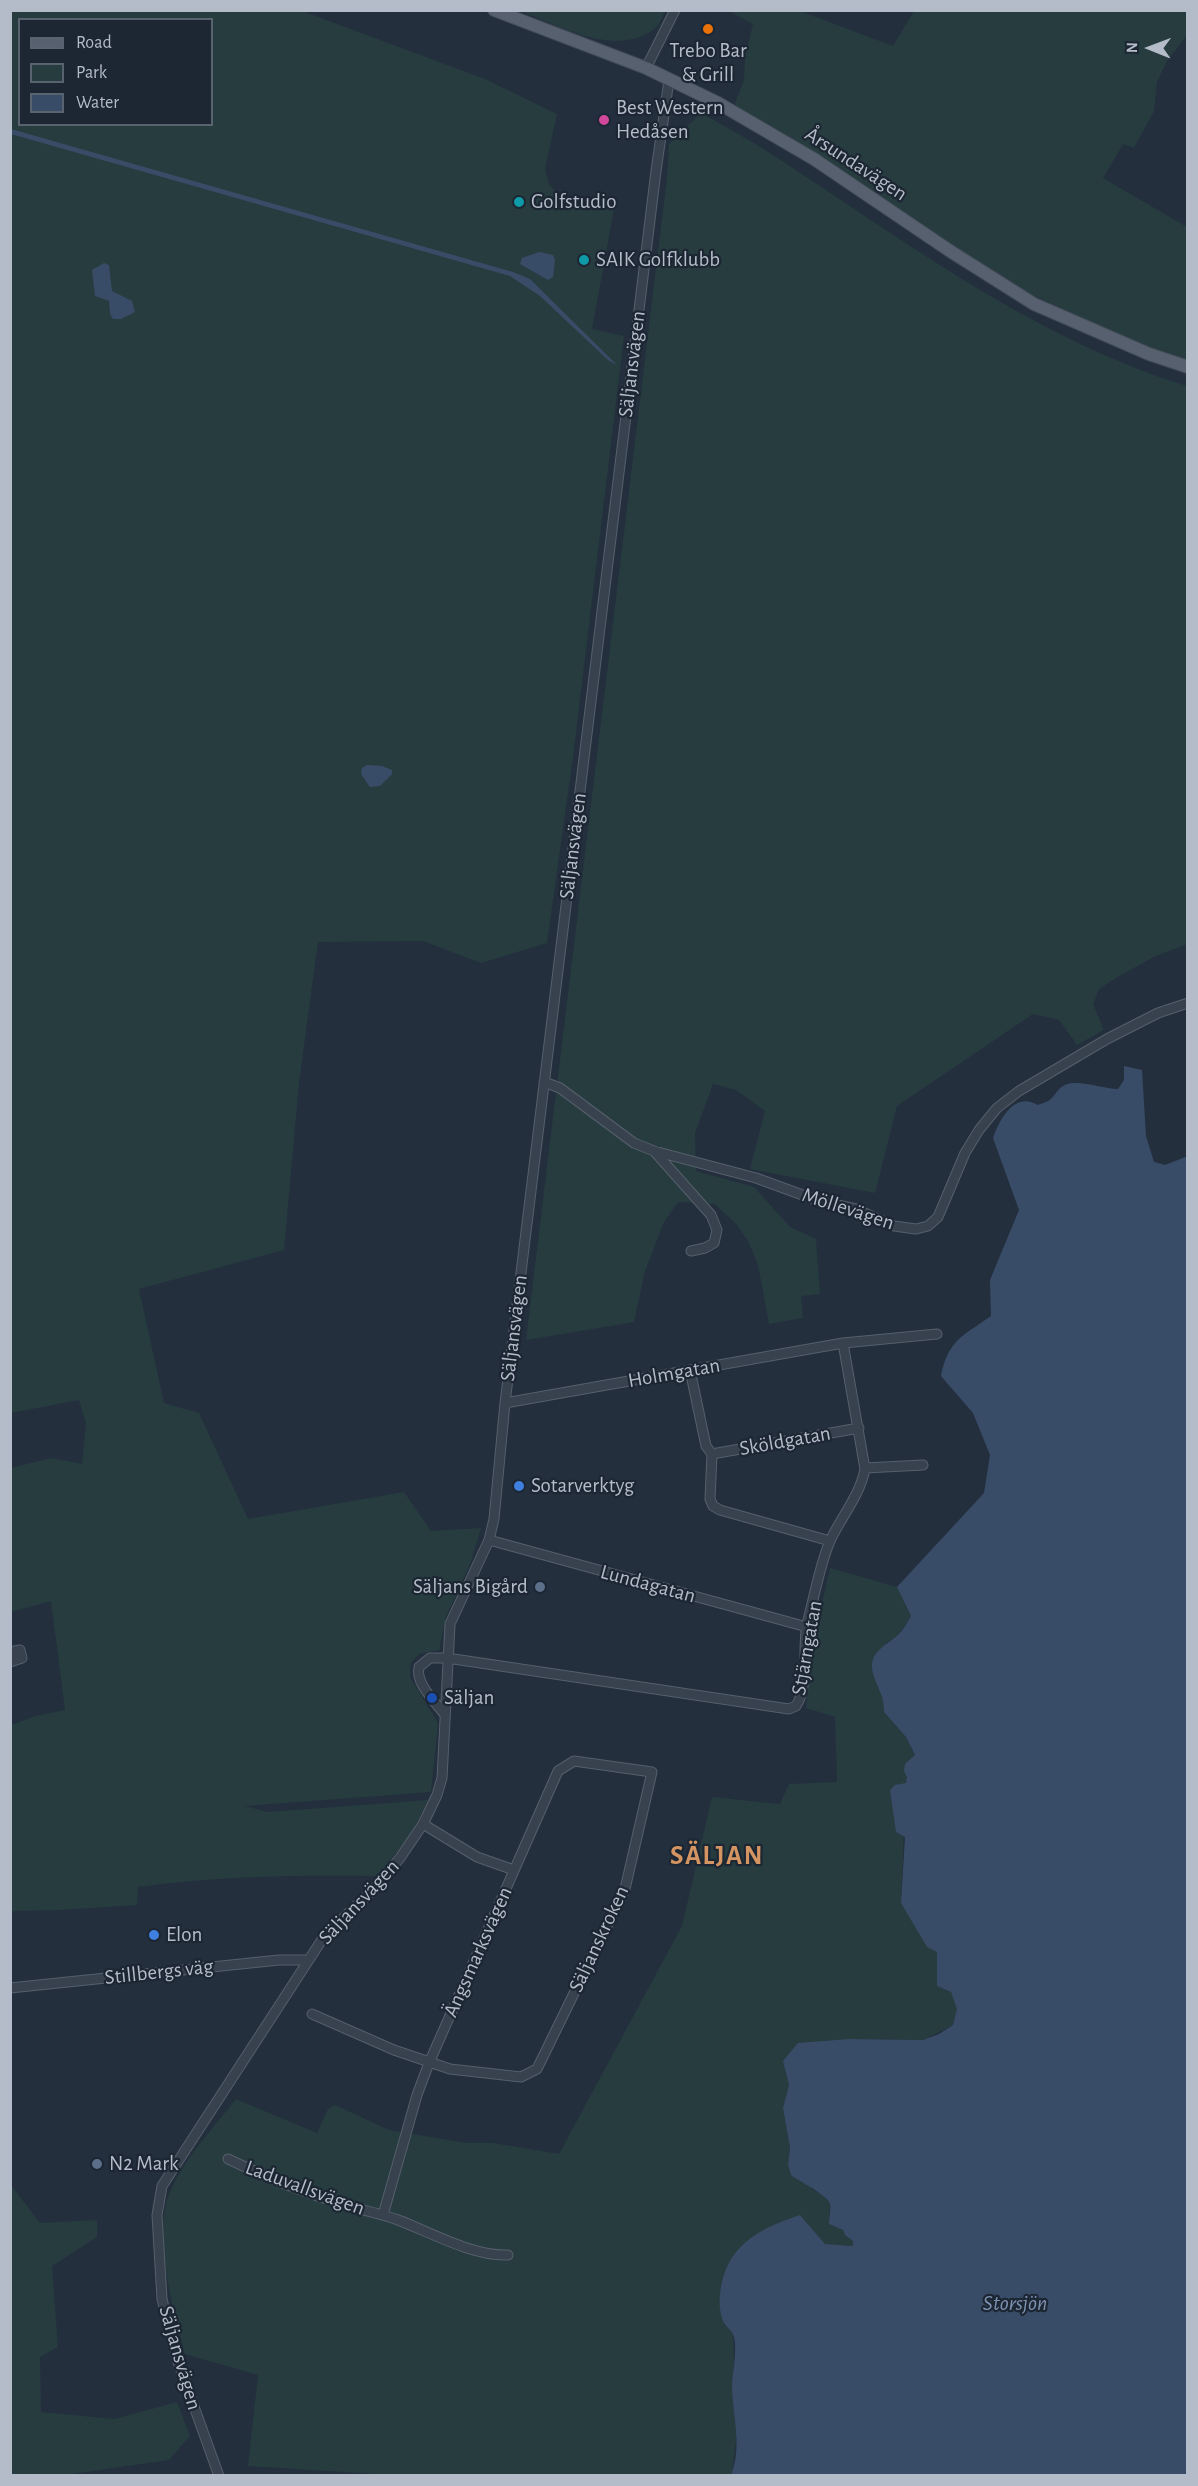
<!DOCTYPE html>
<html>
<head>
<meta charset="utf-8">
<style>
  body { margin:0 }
  #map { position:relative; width:1198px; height:2486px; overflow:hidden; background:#242f3e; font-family:"Alegreya Sans",sans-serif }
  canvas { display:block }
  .frame { position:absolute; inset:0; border:12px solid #b4bcc9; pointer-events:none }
  .legend { position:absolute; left:18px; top:18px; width:195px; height:108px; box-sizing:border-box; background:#1d2633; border:2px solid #59626f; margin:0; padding:8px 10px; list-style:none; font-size:18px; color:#b4bcc9 }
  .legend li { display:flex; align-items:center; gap:12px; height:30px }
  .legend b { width:30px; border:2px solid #59626f }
  .north { position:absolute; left:1120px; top:18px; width:60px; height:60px; -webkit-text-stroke:4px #1d2633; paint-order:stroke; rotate:271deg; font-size:16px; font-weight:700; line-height:24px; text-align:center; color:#b4bcc9 }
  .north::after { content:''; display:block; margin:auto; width:21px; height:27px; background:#b4bcc9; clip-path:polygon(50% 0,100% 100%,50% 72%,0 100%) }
</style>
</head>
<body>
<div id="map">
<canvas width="1198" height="2486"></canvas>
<div class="frame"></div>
<ul class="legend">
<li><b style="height:8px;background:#56606e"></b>Road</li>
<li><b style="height:16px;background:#263c3f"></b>Park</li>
<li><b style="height:16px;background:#394c67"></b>Water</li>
</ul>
<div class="north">N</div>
</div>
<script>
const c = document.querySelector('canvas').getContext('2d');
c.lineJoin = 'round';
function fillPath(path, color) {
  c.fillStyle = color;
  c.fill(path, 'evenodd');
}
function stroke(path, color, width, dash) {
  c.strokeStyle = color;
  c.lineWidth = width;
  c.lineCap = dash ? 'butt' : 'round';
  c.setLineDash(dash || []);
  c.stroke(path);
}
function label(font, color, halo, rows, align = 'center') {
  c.font = font + ' "Alegreya Sans",sans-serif';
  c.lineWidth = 4.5;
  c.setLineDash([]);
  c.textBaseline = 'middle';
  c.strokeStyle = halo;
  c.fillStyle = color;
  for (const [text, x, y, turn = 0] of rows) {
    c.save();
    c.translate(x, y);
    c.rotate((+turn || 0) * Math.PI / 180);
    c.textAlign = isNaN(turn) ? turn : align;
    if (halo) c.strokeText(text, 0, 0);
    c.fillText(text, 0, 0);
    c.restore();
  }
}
fillPath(new Path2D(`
  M11 11H302L485 79 557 114 545 169 549 184 560 197 591 208 615 204 592 329 624 336 573 757 547 943 481 963 423 941 318 942 299 1083 284 1250 139 1289 164 1403 199 1413 248 1519 404 1492 431 1531 481 1528 470 1564 446 1617 439 1650 419 1654 411 1663 410 1677 438 1723 431 1792 245 1806 268 1812 428 1800 411 1835 377 1876C297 1875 217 1876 138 1887L137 1905 59 1910 11 1911V1725L36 1716 65 1710 51 1601 11 1612V1468L51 1458 82 1464 86 1423 79 1400 11 1413ZM20 20H212V124H20Z
  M520 11H665C662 17 659 27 653 30 612 58 560 25 520 11Z
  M729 11H800L893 46 914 11H1187V35L1167 61 1157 82 1154 111 1134 148 1123 144 1103 178 1187 227V360L1146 349 1035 296 946 242 856 180 736 107 735 103 744 80 745 57 753 24Z
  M701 113C726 127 752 141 776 157 908 243 1035 339 1187 386V944L1154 957 1119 976 1099 989 1093 1004 1104 1030 1077 1045 1059 1020 1033 1014 897 1106 875 1193 750 1169 765 1111 736 1090 713 1084 695 1133 696 1171 754 1187 790 1227 816 1239 820 1294 801 1296 803 1318 769 1324 758 1265 748 1241 737 1225 715 1204 678 1202 664 1222 645 1271 634 1322 526 1340 667 178 669 144Z
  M830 1568 897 1587 911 1616 897 1637 886 1643 872 1667 884 1700V1712L906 1737 915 1756 906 1783 901 1903 937 1952 938 1986 951 1992 958 2009 953 2025 923 2040 849 2039 828 2042 783 2061 789 2085 783 2108 790 2148 788 2165 813 2190 823 2194 830 2204 829 2224 843 2230 853 2241V2246L825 2244 800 2215 724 2323 733 2334 734 2362 732 2385 737 2432 732 2474 731 2475 407 2476 248 2466 258 2375 185 2354C174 2313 152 2233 170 2192 185 2158 213 2128 236 2099L317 2133 328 2109 335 2105 389 2130 466 2143H493L559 2154 682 1926 712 1797 780 1804 789 1784 837 1782 835 1717 806 1708 812 1649Z
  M11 2185 40 2223 97 2220V2237L52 2266 58 2347 40 2357 41 2412 115 2419 177 2402 190 2436 169 2460 65 2475H11Z`), '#263c3f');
fillPath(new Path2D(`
  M11 129 513 272 530 279 617 365 608 360 540 296 510 276 11 134Z
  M539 252 553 255 555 260 553 277 548 280 520 264 522 258Z
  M104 263 109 265 112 291 132 301 135 312 121 319H113L110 314 109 301 95 296 92 270Z
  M367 765 382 766 392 770V774L380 786 370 787 361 774 362 768Z
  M1124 1066 1142 1070 1146 1136 1154 1162 1165 1165 1188 1156 1187 2475H731C743 2446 732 2415 732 2384 733 2370 738 2347 733 2334 731 2330 726 2327 724 2323 718 2311 719 2295 722 2282 731 2242 764 2227 800 2215L825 2244 853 2246V2241L845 2235 843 2230 829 2224C829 2218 831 2210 830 2204 828 2195 800 2182 791 2175L788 2165 790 2148 783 2108 789 2085 783 2061 798 2043 849 2039 923 2040 939 2034 953 2025 957 2009 951 1992 937 1986V1952L927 1947 901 1903 905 1837 896 1832 890 1790 895 1785 906 1783 907 1777 904 1771 905 1764 915 1755 906 1737 884 1712C885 1693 873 1683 872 1667 871 1651 888 1644 898 1635 903 1630 907 1623 911 1616L897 1587 984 1493 990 1455 973 1413 941 1376C948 1340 963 1336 991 1316L990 1280 1019 1210 993 1138C1000 1118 1015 1091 1038 1105 1042 1103 1048 1102 1051 1099 1056 1094 1058 1088 1065 1085 1079 1079 1102 1089 1118 1089L1124 1080Z`), '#394c67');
const minor = new Path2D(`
  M646 68 675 10
  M544 1082 560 1088 634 1143 654 1151 756 1178 819 1201 856 1209 894 1226 916 1229 928 1226 938 1217 965 1153 979 1130 997 1108 1019 1091 1107 1039 1158 1013 1188 1003
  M654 1151 711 1215 717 1230 714 1243 705 1248 691 1251
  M690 1370 706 1446 712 1454 710 1499 713 1506 720 1510 830 1541
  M505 1403 843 1343
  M712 1454 859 1428
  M865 1468 923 1465
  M489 1540 807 1627
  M10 1652 20 1650 22 1658 10 1662
  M445 1715C436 1702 415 1684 419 1667L430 1658H447L789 1709 796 1706C810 1685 802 1648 807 1624 813 1602 821 1559 831 1539 842 1516 860 1495 865 1469L843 1343 937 1334
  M423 1824 477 1857 514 1870
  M10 1988 279 1960H308
  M312 2014 394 2050 450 2069 521 2077 537 2069 625 1889 652 1772 574 1761 558 1771 429 2063 417 2095 383 2215
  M228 2159C267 2178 308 2194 349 2206 365 2211 382 2214 398 2220 430 2232 474 2257 508 2255
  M219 2476 178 2362 162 2299 157 2215 162 2186 325 1935 373 1890 400 1858 423 1824 437 1795 442 1778 450 1624 489 1540 494 1519 505 1403 656 171 669 80`);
const major = new Path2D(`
  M494 10 646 68 718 103 814 159 950 251 1034 304 1149 354 1188 367`);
stroke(minor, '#565f6c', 11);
stroke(major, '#414a57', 14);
stroke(minor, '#38414e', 9);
stroke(major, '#56606e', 12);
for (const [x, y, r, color] of [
  [708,29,6,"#e8710a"],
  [604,120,6,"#d1479c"],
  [519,202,6,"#0f9aa8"],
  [584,260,6,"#0f9aa8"],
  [519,1486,6,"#3f7fe0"],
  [540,1587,6,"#5c6f8a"],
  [432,1698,6,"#1a4fb4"],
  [154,1935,6,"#3f7fe0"],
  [97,2164,6,"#5c6f8a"]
]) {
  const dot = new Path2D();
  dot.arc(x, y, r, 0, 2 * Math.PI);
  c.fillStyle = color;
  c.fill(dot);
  stroke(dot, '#1d2633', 2);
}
label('21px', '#b4bcc9', '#1d2633', [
  ["Trebo Bar",708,51,"center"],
  ["& Grill",708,75,"center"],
  ["Best Western",616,108],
  ["Hedåsen",616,132],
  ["Golfstudio",531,202],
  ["SAIK Golfklubb",596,260],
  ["Sotarverktyg",531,1486],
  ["Säljans Bigård",528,1587,"right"],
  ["Säljan",444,1698],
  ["Elon",166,1935],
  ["N2 Mark",109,2164]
], 'left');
label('21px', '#b4bcc9', '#1d2633', [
  ["Årsundavägen",856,164,33],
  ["Säljansvägen",632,364,-83],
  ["Säljansvägen",573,846,-83],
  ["Möllevägen",848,1209,18],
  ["Säljansvägen",514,1328,-83],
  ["Holmgatan",674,1373,-10],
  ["Sköldgatan",785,1441,-10],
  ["Lundagatan",648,1584,15],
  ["Stjärngatan",807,1648,-80],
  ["Säljansvägen",359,1902,-47],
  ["Säljanskroken",599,1939,-65],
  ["Ängsmarksvägen",478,1952,-66],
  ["Stillbergs väg",159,1972,-6],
  ["Laduvallsvägen",305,2188,20],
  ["Säljansvägen",180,2358,74]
]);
label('italic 22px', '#7c92b1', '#1d2633', [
  ["Storsjön",1015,2303]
]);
c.letterSpacing = '1.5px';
label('bold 27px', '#d59563', '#1d2633', [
  ["SÄLJAN",717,1856]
]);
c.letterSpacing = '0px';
</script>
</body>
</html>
